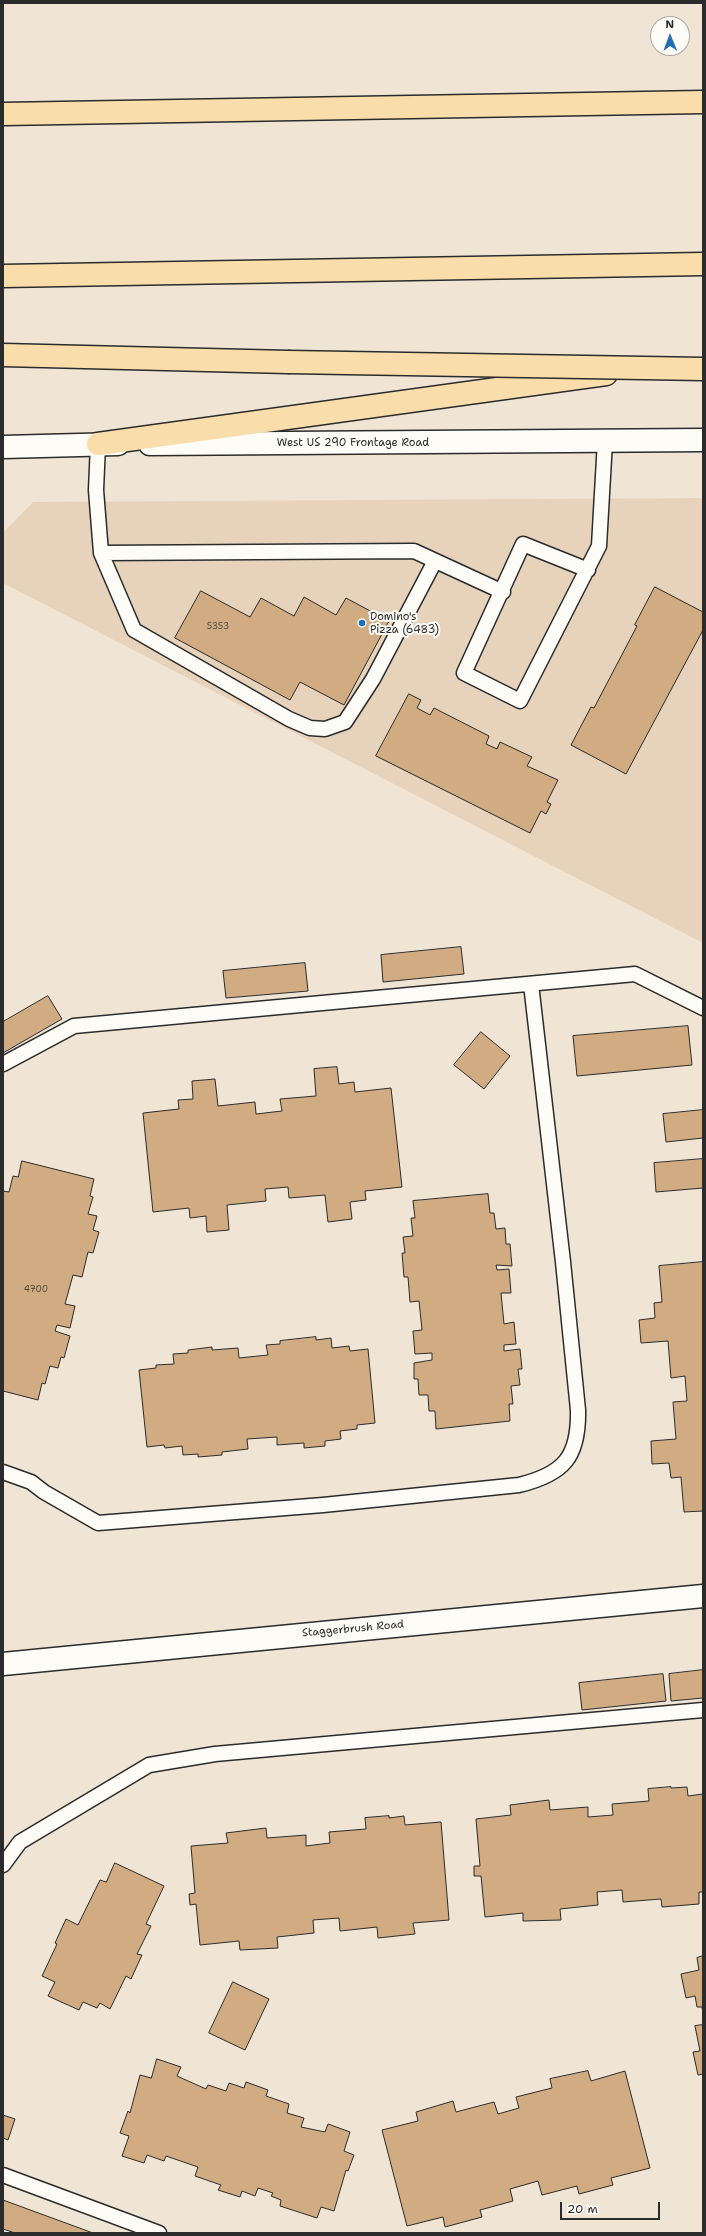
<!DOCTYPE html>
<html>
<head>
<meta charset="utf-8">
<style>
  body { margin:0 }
  #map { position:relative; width:706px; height:2236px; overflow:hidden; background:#f0e4d4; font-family:"Shantell Sans",sans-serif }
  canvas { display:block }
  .frame { position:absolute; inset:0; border:4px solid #2b2b2b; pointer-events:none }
  .north { position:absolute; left:650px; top:16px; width:40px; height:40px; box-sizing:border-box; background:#fdfcf7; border:1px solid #a9a8a5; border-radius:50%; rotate:359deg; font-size:11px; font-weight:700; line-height:16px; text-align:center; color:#2b2b2b }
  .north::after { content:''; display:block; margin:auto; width:14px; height:18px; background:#1f6fb2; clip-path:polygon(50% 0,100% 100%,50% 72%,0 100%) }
  .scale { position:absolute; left:560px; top:2202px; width:100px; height:18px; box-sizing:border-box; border:2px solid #2b2b2b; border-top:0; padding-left:5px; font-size:12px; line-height:14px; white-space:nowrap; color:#2b2b2b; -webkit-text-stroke:3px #fdfcf7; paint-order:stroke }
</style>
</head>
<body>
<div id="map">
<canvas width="706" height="2236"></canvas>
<div class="frame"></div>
<div class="north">N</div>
<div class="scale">20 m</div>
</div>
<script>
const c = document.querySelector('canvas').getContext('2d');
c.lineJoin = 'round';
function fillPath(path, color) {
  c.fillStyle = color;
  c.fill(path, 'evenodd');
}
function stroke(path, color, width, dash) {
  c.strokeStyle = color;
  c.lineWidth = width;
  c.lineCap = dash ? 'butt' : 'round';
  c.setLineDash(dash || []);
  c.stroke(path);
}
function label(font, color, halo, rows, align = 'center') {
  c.font = font + ' "Shantell Sans",sans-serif';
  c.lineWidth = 4;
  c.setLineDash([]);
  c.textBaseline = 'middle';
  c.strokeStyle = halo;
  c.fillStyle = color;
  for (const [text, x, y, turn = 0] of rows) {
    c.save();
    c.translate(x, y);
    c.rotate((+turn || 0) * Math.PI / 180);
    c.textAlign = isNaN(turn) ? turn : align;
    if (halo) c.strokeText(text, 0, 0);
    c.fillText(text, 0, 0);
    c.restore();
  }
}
fillPath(new Path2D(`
  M703 498V943L3 583V533L33 502Z`), '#e7d3bc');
const building = new Path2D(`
  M655 587 703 612V630L626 774 571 745 591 707 594 708 637 626 635 625Z
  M201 591 250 617 261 598 294 616 304 597 336 615 346 598 389 621 344 705 300 682 290 700 175 638Z
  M409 694 421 700 417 708 430 715 434 708 489 736 486 744 497 749 500 742 532 757 527 766 558 780 547 802 551 804 546 814 541 811 530 833 376 756Z
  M461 947 464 974 383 982 381 955Z
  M305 963 308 991 226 998 223 971Z
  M48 996 62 1019 3 1053V1022Z
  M688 1026 692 1065 577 1076 573 1036Z
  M481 1032 510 1056 484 1089 454 1065Z
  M337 1067 339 1084 354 1082 355 1092 391 1088 402 1187 365 1191 366 1200 350 1202 352 1219 328 1222 325 1195 289 1198 288 1187 265 1189 266 1201 227 1205 229 1230 207 1232 206 1216 190 1218 189 1208 153 1212 143 1113 179 1109 178 1100 193 1099 192 1081 215 1079 218 1106 255 1102 256 1114 282 1111 280 1099 316 1096 314 1069Z
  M703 1110V1138L666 1142 663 1114Z
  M703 1159V1188L656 1192 654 1163Z
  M22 1161 94 1179 90 1196 93 1197 88 1214 97 1216 93 1230 99 1232 93 1253 88 1252 82 1277 73 1275 65 1304 75 1306 70 1328 57 1325 55 1331 70 1336 64 1358 61 1357 58 1368 50 1366 45 1384 42 1383 38 1400 3 1391V1191L9 1192 13 1176 18 1177Z
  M488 1194 490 1213H494L496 1229 505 1228 506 1244H510L512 1266 496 1265 497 1270 509 1269 511 1293H501L504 1324 514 1322 516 1344 504 1345V1351L520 1349 522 1369H518L520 1385 511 1386 513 1404H509L510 1421 436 1429 435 1411H429L428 1395H419L418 1379H414V1363L432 1360V1353L415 1354 413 1331 422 1330 419 1301 410 1302 408 1277H404L402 1253H405L403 1237 413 1236 411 1218H415L413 1201Z
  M703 1262V1511L684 1512 681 1477 671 1478 669 1463 652 1464 651 1441 676 1439 673 1402 687 1401 685 1376 671 1378 668 1341 641 1343 639 1320 655 1318 654 1303 662 1302 659 1266Z
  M316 1337V1340L331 1338 332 1348 349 1346 350 1351 368 1349 375 1423 357 1425V1429L340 1431 341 1439 325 1441V1446L304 1448V1443L277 1445V1437L247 1439 248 1449 222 1452V1455L198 1457V1454L183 1455 182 1446 165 1448 164 1445 147 1447 139 1370 156 1368V1365L174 1364 173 1354 188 1353V1350L212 1347V1350L238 1348 239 1358 268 1355 266 1345 280 1344V1341Z
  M703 1670V1698L671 1701 669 1674Z
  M663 1674 666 1701 582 1710 579 1683Z
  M671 1787V1788L687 1787 688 1796 703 1794V1892H699V1904L662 1907 661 1899 623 1902 622 1890 597 1892 598 1905 560 1909 561 1920 523 1921V1913L485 1917 481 1876H474V1866H480L476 1819 511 1815 510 1805 549 1800 550 1810 588 1807V1817L613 1815 612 1804 649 1801 648 1789Z
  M389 1816V1818L404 1816 405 1825 441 1822 449 1920 413 1923 415 1934 378 1938 377 1927 340 1931 339 1918 313 1920 314 1933 277 1937 278 1948 240 1950 239 1941 200 1945 196 1904 190 1905 189 1894 195 1893 191 1846 228 1843 226 1833 266 1828 267 1838 306 1835V1846L330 1843 329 1832 366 1829 365 1818Z
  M115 1863 164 1886 146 1924 151 1926 137 1954 142 1955 131 1979 126 1976 110 2009 100 2003 97 2008 83 2002 79 2010 48 1996 55 1982 42 1976 57 1944 55 1943 66 1919 78 1925 100 1880 106 1882Z
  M703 1956V2013L702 2007H697L695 1996 686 1998 681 1974 699 1970 697 1958Z
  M233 1982 269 1999 245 2050 209 2033Z
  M703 2025V2074L698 2075 693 2052 700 2051 695 2026Z
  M157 2059 181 2067 177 2076 206 2089 208 2085 226 2091 229 2083 244 2088 246 2082 268 2090 266 2096 289 2104 287 2113 304 2118 301 2127 325 2132 328 2124 350 2132 344 2151 354 2155 348 2171 346 2170 334 2211 321 2207 317 2218 280 2206 281 2200 271 2196 273 2193 258 2188 255 2196 242 2191 240 2197 218 2190 221 2185 195 2176 198 2167 166 2156 164 2161 147 2155 144 2163 122 2156 129 2136 120 2133 128 2111 130 2113 140 2075 151 2078Z
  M588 2071 591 2081 625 2071 650 2168 611 2178 613 2185 579 2194 577 2186 542 2195 538 2181 510 2189 513 2201 480 2210 482 2217 445 2227 443 2217 407 2226 382 2130 418 2121 416 2112 453 2101 456 2112 494 2102 498 2114 519 2108 516 2097 552 2088 550 2079Z
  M3 2115 15 2119 8 2140 3 2138Z
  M3 2200 93 2233H15L3 2229Z`);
fillPath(building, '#d1ac83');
stroke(building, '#2b2b2b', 1);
const service = new Path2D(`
  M98 444 96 490 101 553 414 551 503 592
  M101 553 134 630 289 719 310 728 325 729 345 722 373 679 435 561
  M588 570 523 544 464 673 520 701 599 546 605 441
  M3 1064 74 1026 635 974 703 1008
  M3 1472 31 1482 44 1492 98 1523 323 1505 519 1485C564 1474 579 1457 578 1410L563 1262 531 984
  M3 1865 20 1842 149 1765 215 1754 703 1710
  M3 2175 159 2233`);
const minor = new Path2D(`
  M3 1664 703 1596`);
const secondary = new Path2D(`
  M150 444 703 440
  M3 447 118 444`);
const motorway = new Path2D(`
  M3 114 703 102
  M3 276 703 264
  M3 355 288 362
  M98 444 606 374`);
stroke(service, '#2b2b2b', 17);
stroke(minor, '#2b2b2b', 25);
stroke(secondary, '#2b2b2b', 25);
stroke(motorway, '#2b2b2b', 25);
stroke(service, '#fdfcf7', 14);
stroke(minor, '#fdfcf7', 22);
stroke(secondary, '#fdfcf7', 22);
stroke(motorway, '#f9deab', 22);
const motorwayBridge = new Path2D(`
  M288 362 703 369`);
stroke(motorwayBridge, '#2b2b2b', 25, []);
stroke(motorwayBridge, '#f9deab', 22);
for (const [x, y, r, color] of [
  [362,623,4,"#1f6fb2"]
]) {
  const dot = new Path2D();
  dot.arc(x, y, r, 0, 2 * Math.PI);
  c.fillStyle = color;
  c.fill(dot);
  stroke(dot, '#fdfcf7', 1.5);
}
label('9px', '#544b41', null, [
  ["5353",218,627],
  ["4700",36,1290]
]);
label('11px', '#2b2b2b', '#fdfcf7', [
  ["West US 290 Frontage Road",353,443],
  ["Staggerbrush Road",353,1629,-5]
]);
label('11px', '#2b2b2b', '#fdfcf7', [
  ["Domino's",370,617],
  ["Pizza (6483)",370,630]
], 'left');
</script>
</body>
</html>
